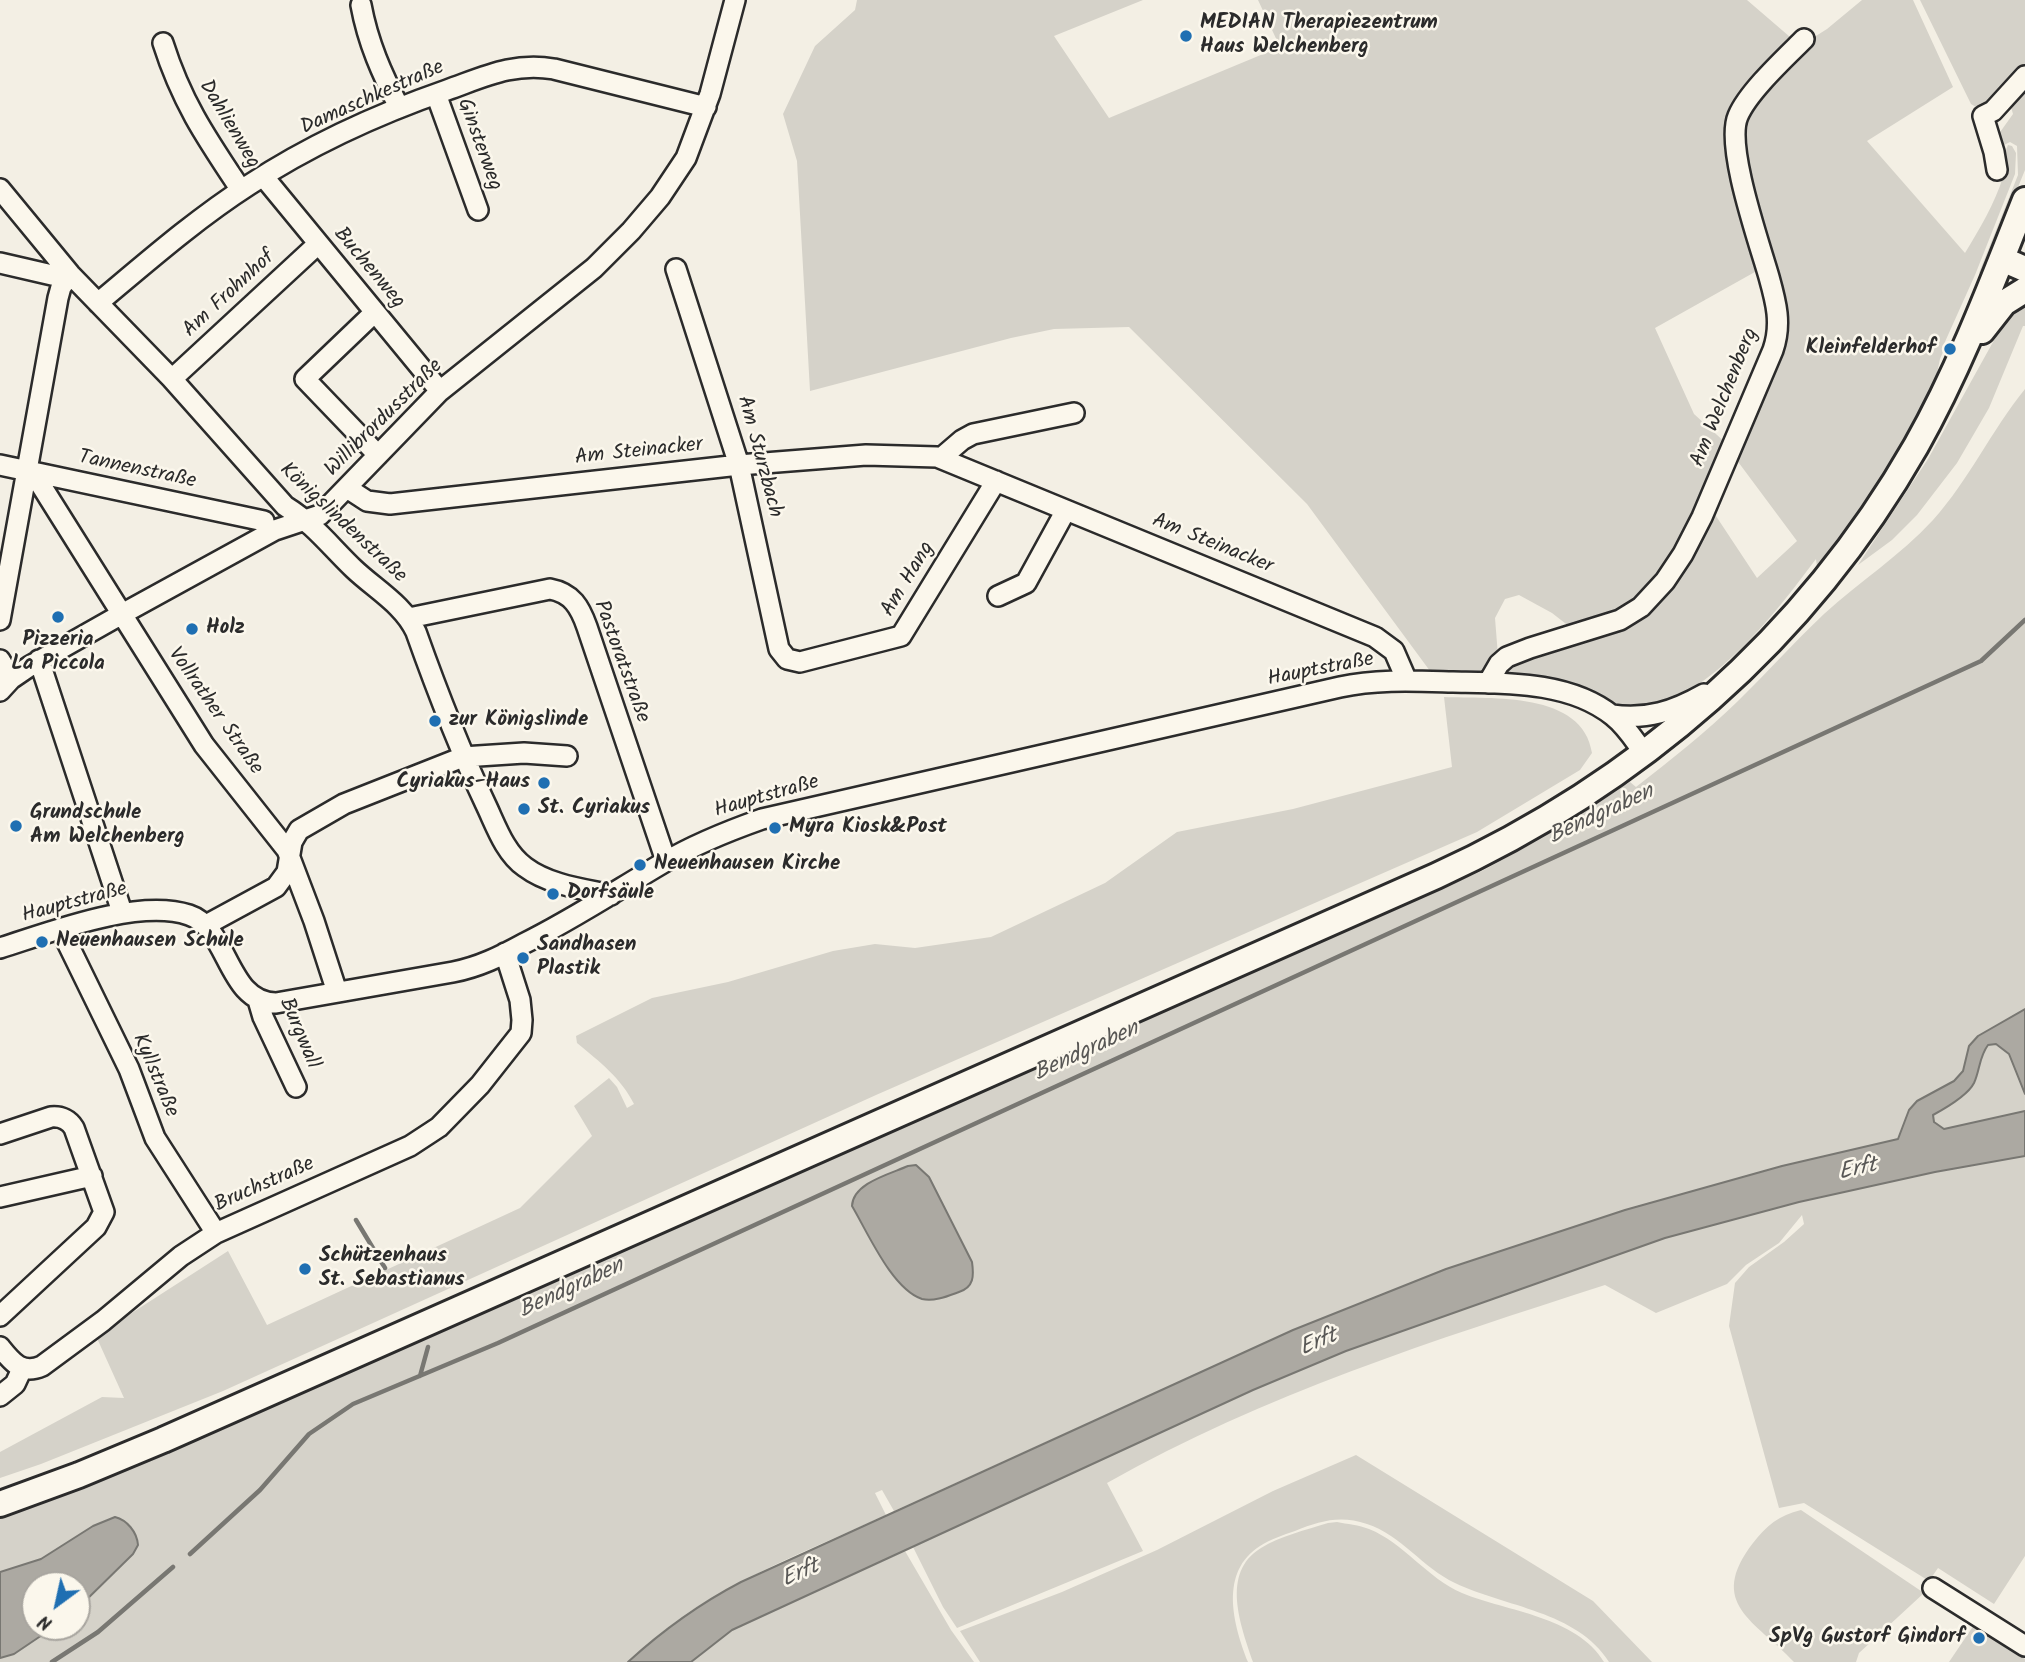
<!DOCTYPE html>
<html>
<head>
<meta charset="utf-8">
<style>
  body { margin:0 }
  #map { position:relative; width:2025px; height:1662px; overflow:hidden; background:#f3efe4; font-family:Kalam,sans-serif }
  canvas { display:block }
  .north { position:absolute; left:21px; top:1571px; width:70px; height:70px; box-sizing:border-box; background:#fbf7ec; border:2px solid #a8a59f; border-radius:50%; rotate:213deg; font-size:19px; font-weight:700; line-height:28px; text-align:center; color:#2b2b2b }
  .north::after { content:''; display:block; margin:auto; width:24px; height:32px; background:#1f6fb2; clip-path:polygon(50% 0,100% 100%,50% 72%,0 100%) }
</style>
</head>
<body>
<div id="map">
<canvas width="2025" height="1662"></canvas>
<div class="north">N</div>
</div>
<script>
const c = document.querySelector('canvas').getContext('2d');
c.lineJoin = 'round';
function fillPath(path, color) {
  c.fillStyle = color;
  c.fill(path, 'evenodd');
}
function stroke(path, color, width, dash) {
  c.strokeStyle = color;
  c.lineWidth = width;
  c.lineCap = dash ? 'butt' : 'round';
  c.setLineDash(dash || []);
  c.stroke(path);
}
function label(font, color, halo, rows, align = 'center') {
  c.font = font + ' Kalam,sans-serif';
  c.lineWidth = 5;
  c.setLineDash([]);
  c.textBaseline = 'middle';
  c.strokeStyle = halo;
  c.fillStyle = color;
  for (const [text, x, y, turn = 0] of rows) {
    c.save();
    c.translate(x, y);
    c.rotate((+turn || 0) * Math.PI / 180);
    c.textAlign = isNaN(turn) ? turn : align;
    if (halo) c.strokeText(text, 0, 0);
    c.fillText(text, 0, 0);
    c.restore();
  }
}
fillPath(new Path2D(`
  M857 0H1143L1054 36 1109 118 1280 47 1258 0H1747L1797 43 1729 115 1725 137 1729 164 1762 268 1655 328 1694 414 1728 445 1673 563 1625 612 1570 627 1552 613 1519 595 1505 599 1495 618 1498 656 1482 675 1430 671 1307 504 1129 327 1054 329 1011 338 810 391 797 161 783 114 815 46 855 10Z
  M1862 0H1913L1953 87 1867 141 1965 253C1979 230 1995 203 2003 177 2007 166 2003 155 2008 145L2012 146 2016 153 2015 174 1975 275 1944 344 1946 345 1940 359 1933 392 1896 463 1818 575 1816 559C1774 615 1694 722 1614 708 1603 706 1593 701 1583 698 1559 691 1535 684 1511 676L1507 671V662L1639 612 1710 507 1757 578 1797 541 1733 455 1777 347 1738 150 1747 108 1808 41 1827 29Z
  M1920 0H2025V70L1981 110 1971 104Z
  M2025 84V170L1982 275 1979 273 2018 175 2017 146 2010 142 2002 146 1998 135 2013 114 2009 100Z
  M2025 296V326H2023L1989 408 1957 463 1917 515 1892 540 1858 565 1928 459 1998 333 2021 305Z
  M2025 389V1009L1978 1036 1969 1046 1963 1071 1954 1081 1917 1101 1909 1110 1898 1139 1782 1166 1625 1210 1446 1269 1293 1330 894 1511 882 1490 875 1493 886 1515C827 1542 766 1566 710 1599 680 1616 653 1639 628 1662H0V1517L129 1468 581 1271 874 1133 1171 1003 1482 871 1544 837 1630 782 1636 787C1671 760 1706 732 1738 701 1767 673 1794 642 1824 614 1860 581 1900 556 1933 520 1969 480 1991 431 2025 389ZM35 1585H77V1627H35Z
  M1444 697C1491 699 1583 691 1592 753L1580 770 1477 832 876 1095 223 1391 41 1464 0 1478V1452L102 1397 124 1398 96 1336 228 1251 267 1325 520 1208 592 1136 574 1106 609 1078 617 1087 627 1108 634 1104C621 1078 600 1062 577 1043L576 1036 652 998 728 982 833 951 875 944 915 948 991 937 1105 883 1177 832 1293 809 1452 767Z
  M1996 1044 2009 1054 2025 1094V1111L1944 1129 1934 1122 1933 1115C1944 1110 1968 1095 1974 1083 1980 1070 1979 1057 1988 1045Z
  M2025 1156V1556L1994 1604 1938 1568 1929 1581 1804 1503 1779 1508 1729 1326 1735 1283 1749 1267 1784 1242 1804 1224 1802 1215 1779 1243 1746 1265 1727 1284 1656 1313 1605 1285C1435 1340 1264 1394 1107 1483L1143 1551 957 1628 943 1607 913 1547 1253 1390 1346 1351 1665 1238 1799 1202 1935 1172Z
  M1356 1455 1593 1601 1652 1662H1609C1577 1611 1505 1607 1455 1583 1423 1568 1401 1535 1367 1524 1340 1515 1320 1521 1295 1531 1283 1535 1271 1539 1260 1546 1219 1572 1233 1624 1248 1662H980L960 1631 1062 1592 1157 1550 1273 1491Z
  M1801 1510 1924 1593 1859 1653 1856 1662H1794C1756 1621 1706 1604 1753 1543 1766 1526 1779 1515 1801 1510Z
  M1337 1522C1347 1524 1359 1525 1369 1529 1404 1543 1427 1578 1462 1593 1508 1612 1576 1616 1604 1662H1253C1241 1626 1220 1573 1261 1548 1280 1536 1306 1530 1328 1523Z
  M905 1551 951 1630 974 1662H691L732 1630Z
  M1974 1625 2025 1659V1662H1949Z`), '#d5d2c9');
const water = new Path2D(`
  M2025 1009V1094L2009 1054 1996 1044 1988 1045C1979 1057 1980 1070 1974 1083 1968 1095 1944 1109 1933 1115L1934 1122 1944 1129 2025 1111V1156L1935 1172 1799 1202 1665 1238 1346 1351 1253 1390 732 1630 691 1662H628C663 1630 699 1604 741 1582L1293 1330 1446 1269 1625 1210 1782 1166 1898 1139 1909 1110 1917 1101 1954 1081 1963 1071 1969 1046 1978 1036Z
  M916 1165 929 1177 972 1262C974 1276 974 1287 959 1292 948 1296 934 1302 922 1299 892 1289 868 1233 852 1206 853 1183 890 1174 908 1166Z
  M115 1517C127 1520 137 1532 138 1545L133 1554 77 1609V1585H35V1627H54L14 1654 0 1658V1572L41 1559 93 1526Z`);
fillPath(water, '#aca9a2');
stroke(water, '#787772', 2);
stroke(new Path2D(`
  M356 1220 385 1268
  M420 1376 428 1347
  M190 1554 260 1490 309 1434 353 1404 498 1343 1981 661 2025 620
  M52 1662 98 1632 173 1567`), '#787772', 4.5);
const minor = new Path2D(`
  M361 5C368 43 382 74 399 107
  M163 43C182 103 207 139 241 190
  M436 94 478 210
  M1997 170 1994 152 1983 116 1993 111 2025 76
  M263 176 440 391
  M0 189 70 274 172 379 285 506C314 524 330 546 354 569 375 589 404 605 416 632 437 691 459 748 486 805 496 826 505 853 525 867 549 885 583 889 611 895
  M0 263 52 275 70 274
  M676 269 739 465 779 649 787 659 800 662 901 636 996 481
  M98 303C147 262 196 219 249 185 310 145 378 114 447 90 484 77 513 62 554 69L706 107
  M375 312 305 379 378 455
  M172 379 318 244
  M941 458 962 440 973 434 1074 413
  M0 465 264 521
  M28 471 39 482 204 745 287 850 314 921 337 992
  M347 488 367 501 390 504 739 465 866 455 937 457 1375 637 1394 651 1407 681
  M998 596 1026 583 1066 510
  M409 618 550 589C572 593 580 607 587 627L666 861
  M0 620 58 298 61 287 70 274
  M0 660 11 679
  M39 660 122 912
  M1488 683 1499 664 1507 657 1530 648 1620 620 1641 607 1665 581 1683 554 1702 517 1773 350C1782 324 1776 302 1769 277 1759 242 1725 146 1738 116 1748 92 1785 58 1804 39
  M0 691 11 679 30 666 122 614 275 530 320 515 440 391 594 268 631 231 660 197 686 158 710 94 735 0
  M1612 715C1647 720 1674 711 1704 694
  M206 925 276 887 287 872 292 842 299 830 344 804 463 757 524 753 567 756
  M61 930 129 1069 155 1138 216 1233
  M0 948C51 932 138 898 189 915 229 928 227 1003 276 1003L453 972C479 967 501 956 523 944 572 920 617 890 663 863 695 844 728 831 762 819L1340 687C1377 679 1415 681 1453 682 1505 683 1570 681 1613 716 1626 726 1635 741 1644 753
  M258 1000 263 1017 296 1087
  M0 1134 51 1117C61 1116 69 1120 74 1128L104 1212 96 1227 0 1316
  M0 1197 92 1176
  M0 1347C12 1362 22 1375 42 1366L103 1321 181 1256 216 1233 410 1146 439 1127 480 1085 521 1033 522 1020 520 1000 505 953
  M0 1396 15 1384 22 1369
  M1933 1588 2025 1646`);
const major = new Path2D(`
  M2002 259 2025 269
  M1982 331 2004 303 2025 290
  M0 1504 79 1475 163 1440 1436 876C1637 784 1806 639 1916 446 1960 368 1992 283 2025 200`);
stroke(minor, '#2b2b2b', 24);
stroke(major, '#2b2b2b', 30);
stroke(minor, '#fbf7ec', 19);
stroke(major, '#fbf7ec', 24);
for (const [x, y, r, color] of [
  [1186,36,7,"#1f6fb2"],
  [1950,349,7,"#1f6fb2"],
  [58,617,7,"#1f6fb2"],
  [192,629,7,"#1f6fb2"],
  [435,721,7,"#1f6fb2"],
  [544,783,7,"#1f6fb2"],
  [524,809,7,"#1f6fb2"],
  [16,826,7,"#1f6fb2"],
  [775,828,7,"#1f6fb2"],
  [640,865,7,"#1f6fb2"],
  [553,894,7,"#1f6fb2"],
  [42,942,7,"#1f6fb2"],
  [523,958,7,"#1f6fb2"],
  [305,1269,7,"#1f6fb2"],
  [1979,1638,7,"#1f6fb2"]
]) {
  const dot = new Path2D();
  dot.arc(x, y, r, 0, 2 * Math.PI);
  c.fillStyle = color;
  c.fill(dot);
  stroke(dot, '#fbf7ec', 2.5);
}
label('bold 21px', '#2b2b2b', '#fbf7ec', [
  ["MEDIAN Therapiezentrum",1200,24],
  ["Haus Welchenberg",1200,48],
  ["Kleinfelderhof",1936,349,"right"],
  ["Holz",206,629],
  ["Pizzeria",58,641,"center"],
  ["La Piccola",58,665,"center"],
  ["zur Königslinde",449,721],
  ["Cyriakus-Haus",530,783,"right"],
  ["St. Cyriakus",538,809],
  ["Grundschule",30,814],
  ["Am Welchenberg",30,838],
  ["Myra Kiosk&Post",789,828],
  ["Neuenhausen Kirche",654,865],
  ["Dorfsäule",567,894],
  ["Neuenhausen Schule",56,942],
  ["Sandhasen",537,946],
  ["Plastik",537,970],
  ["Schützenhaus",319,1257],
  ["St. Sebastianus",319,1281],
  ["SpVg Gustorf Gindorf",1965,1638,"right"]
], 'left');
label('21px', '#2b2b2b', '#fbf7ec', [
  ["Damaschkestraße",373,99,-24],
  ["Dahlienweg",228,125,59],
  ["Ginsterweg",478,145,70],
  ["Buchenweg",368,269,50],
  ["Am Frohnhof",230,295,-43],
  ["Am Welchenberg",1726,398,-68],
  ["Willibrordusstraße",385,419,-45],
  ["Am Steinacker",639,453,-6],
  ["Am Sturzbach",758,457,75],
  ["Tannenstraße",137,471,12],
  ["Königslindenstraße",342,524,43],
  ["Am Steinacker",1212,545,22],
  ["Am Hang",909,580,-59],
  ["Pastoratstraße",620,662,70],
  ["Hauptstraße",1321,671,-11],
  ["Vollrather Straße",214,712,55],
  ["Hauptstraße",767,798,-16],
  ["Hauptstraße",75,904,-15],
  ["Burgwall",298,1034,67],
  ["Kyllstraße",154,1076,67],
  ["Bruchstraße",265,1186,-24]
]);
label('italic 23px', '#585755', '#fbf7ec', [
  ["Bendgraben",1602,816,-25],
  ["Bendgraben",1087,1053,-25],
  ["Erft",1858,1171,-13],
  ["Bendgraben",572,1290,-25],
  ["Erft",1319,1344,-23],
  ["Erft",801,1575,-24]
]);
</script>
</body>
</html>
